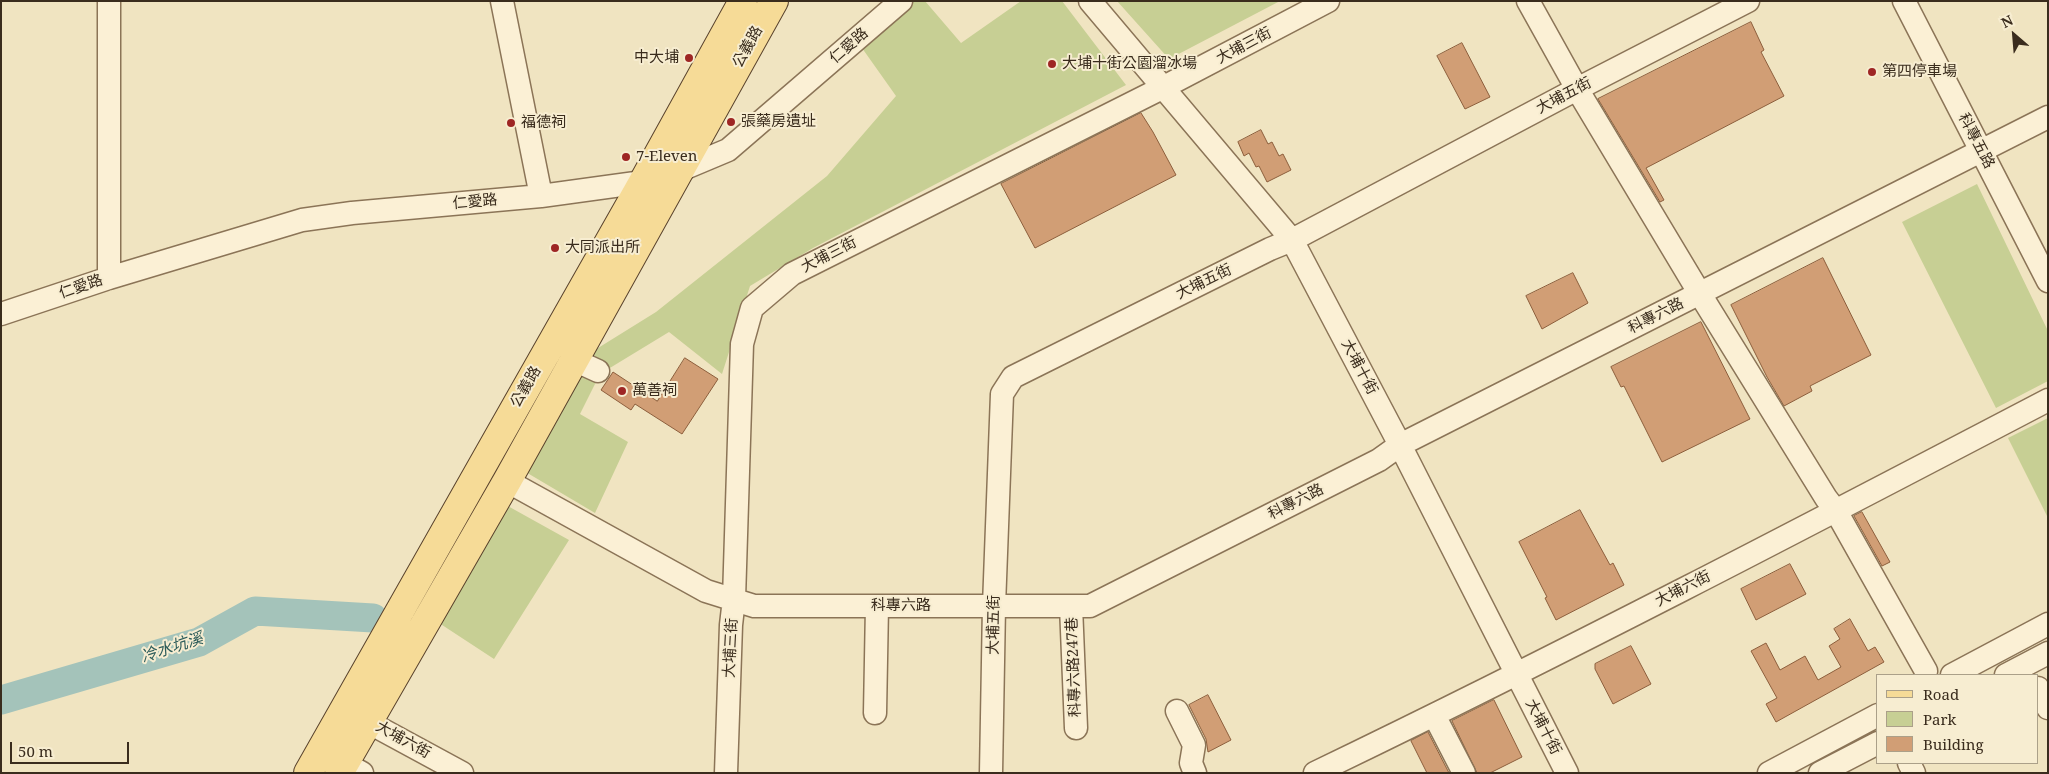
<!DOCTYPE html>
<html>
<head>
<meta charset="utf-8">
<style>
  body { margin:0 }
  #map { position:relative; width:2049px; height:774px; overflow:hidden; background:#f0e4c1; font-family:"Noto Serif",serif }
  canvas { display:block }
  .frame { position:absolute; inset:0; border:2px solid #3a2c1d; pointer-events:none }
  .legend { position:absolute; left:1876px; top:674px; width:162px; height:90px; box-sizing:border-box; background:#f7edd1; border:1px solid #aba089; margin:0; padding:6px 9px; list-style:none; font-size:15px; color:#3a2c1d }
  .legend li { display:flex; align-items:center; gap:10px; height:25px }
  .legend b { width:25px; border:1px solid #aba089 }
  .north { position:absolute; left:1989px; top:10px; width:50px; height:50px; -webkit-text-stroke:4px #f7edd1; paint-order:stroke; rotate:333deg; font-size:14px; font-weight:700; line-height:20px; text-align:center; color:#3a2c1d }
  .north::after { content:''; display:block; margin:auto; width:18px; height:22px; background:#3a2c1d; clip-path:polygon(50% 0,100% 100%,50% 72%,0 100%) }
  .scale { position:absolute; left:10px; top:742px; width:119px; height:22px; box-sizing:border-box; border:2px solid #3a2c1d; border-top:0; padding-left:6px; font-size:15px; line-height:18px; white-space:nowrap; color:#3a2c1d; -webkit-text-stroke:4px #f7edd1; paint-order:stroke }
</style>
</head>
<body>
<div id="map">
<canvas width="2049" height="774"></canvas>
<div class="frame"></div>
<ul class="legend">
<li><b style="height:6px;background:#f6db97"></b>Road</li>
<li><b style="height:14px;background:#c7cf94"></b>Park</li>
<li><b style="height:14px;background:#d19e75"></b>Building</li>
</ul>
<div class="north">N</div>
<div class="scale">50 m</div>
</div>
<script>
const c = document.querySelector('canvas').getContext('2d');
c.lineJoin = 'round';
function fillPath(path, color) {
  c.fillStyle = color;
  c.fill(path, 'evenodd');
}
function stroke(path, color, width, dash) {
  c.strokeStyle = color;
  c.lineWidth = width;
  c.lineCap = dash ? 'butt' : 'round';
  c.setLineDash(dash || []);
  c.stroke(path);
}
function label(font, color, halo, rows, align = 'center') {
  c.font = font + ' "Noto Serif","Noto Sans TC",serif';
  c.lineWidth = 4;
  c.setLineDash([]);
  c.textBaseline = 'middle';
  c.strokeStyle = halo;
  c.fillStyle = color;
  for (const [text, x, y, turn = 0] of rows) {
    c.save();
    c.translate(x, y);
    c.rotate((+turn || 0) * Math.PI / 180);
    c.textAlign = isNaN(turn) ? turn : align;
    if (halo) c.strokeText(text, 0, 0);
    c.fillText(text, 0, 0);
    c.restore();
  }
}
fillPath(new Path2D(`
  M912 1H925L961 43 1021 1H1062L1126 85 813 248 750 286 722 374 669 332 600 374 580 414 628 442 595 513 524 471 590 353 656 312 827 176 896 96 862 48Z
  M1117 1H1280L1169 59Z
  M1977 184 2048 331V381L1996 408 1902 222Z
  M2048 418V518L2008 438Z
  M506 505 569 540 494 659 436 621Z`), '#c7cf94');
stroke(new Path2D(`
  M1 700 199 642 255 611 373 618`), '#a4c3ba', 29);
const building = new Path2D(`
  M1751 22 1764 50 1761 52 1784 96 1646 168 1664 200 1660 202 1598 99Z
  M1462 43 1490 97 1465 109 1437 56Z
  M1141 113 1153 132 1176 175 1035 248 1001 184Z
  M1261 130 1268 144 1272 142 1279 156 1283 154 1291 170 1267 182 1259 166 1256 167 1249 153 1244 156 1238 142Z
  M1823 258 1871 355 1810 386 1812 391 1784 406 1767 377 1731 305Z
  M1573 273 1588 303 1542 329 1526 296Z
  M1701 322 1750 419 1662 462 1624 386 1621 387 1611 367Z
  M685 358 718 379 682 434 635 404 631 410 601 390 613 372 657 401Z
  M1580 510 1610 565 1613 563 1624 585 1556 620 1545 598 1547 597 1519 542Z
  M1862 512 1890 562 1882 566 1854 516Z
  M1790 564 1806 594 1756 620 1741 589Z
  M1850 619 1868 651 1875 647 1884 662 1776 722 1766 704 1777 698 1751 651 1766 643 1780 670 1805 656 1818 680 1841 667 1829 646 1840 639 1834 629Z
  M1631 646 1651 684 1613 704 1595 669V664Z
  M1208 695 1231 740 1208 752 1206 739 1189 705Z
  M1494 700 1522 757 1490 773H1477L1452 721Z
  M1428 732 1449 773H1427L1411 741Z`);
fillPath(building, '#d19e75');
stroke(building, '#8c5e3c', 1);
const minor = new Path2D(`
  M502 1 541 196
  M1090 1 1292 240 1400 445 1567 773
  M1528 1 1577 89 1700 294 1826 498 1836 511 1926 671
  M1904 1 2048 281
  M109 278V1
  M1 314 109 278 302 220 352 213 541 196 643 182 678 171 728 150 901 1
  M574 360 598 371
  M507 481 706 591 754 606H1090L1379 460 1400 445 2048 117
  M1071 606 1076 728
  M1952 675 2048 624
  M2006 675 2048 653
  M2038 688 2048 708
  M1177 711 1194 745 1191 763 1195 773
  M875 713 877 606
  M355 715 462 773
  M1434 715 1464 773
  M330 755 362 773
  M1909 763 1914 773
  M726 773 731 625 734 599 742 344 752 308 792 274 1164 87 1328 1
  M991 773 994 606 1002 394 1013 377 1270 249 1292 240 1577 89 1748 1
  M1315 773C1562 654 1805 527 2048 400
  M1769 773 1878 715
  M1820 773 1878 743`);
const major = new Path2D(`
  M308 773 643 182 743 1
  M339 773 507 481 774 1`);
stroke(minor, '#8b7457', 25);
stroke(major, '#59422c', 30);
stroke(minor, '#fbf0d5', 22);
stroke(major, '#f6db97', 28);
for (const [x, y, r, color] of [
  [689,58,5,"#9e2624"],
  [1052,64,5,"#9e2624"],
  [1872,72,5,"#9e2624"],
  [731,122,5,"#9e2624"],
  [511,123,5,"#9e2624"],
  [626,157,5,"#9e2624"],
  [555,248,5,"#9e2624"],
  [622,391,5,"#9e2624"]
]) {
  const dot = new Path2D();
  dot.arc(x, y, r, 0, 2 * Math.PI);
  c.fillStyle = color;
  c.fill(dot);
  stroke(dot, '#f7edd1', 2);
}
label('15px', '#3a2c1d', '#f7edd1', [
  ["仁愛路",849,46,-41],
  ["大埔三街",1244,46,-28],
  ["公義路",748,47,-61],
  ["大埔五街",1564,96,-28],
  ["科專五路",1976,141,62],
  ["仁愛路",475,202,-5],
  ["大埔三街",829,255,-27],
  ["大埔五街",1204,282,-26],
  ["仁愛路",81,287,-19],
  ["科專六路",1656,316,-27],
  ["大埔十街",1359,367,62],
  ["公義路",526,387,-60],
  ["科專六路",1296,502,-27],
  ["大埔六街",1683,589,-27],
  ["科專六路",901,606],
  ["大埔五街",994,625,-89],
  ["大埔三街",731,648,-87],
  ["科專六路247巷",1074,667,-92],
  ["大埔十街",1543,727,63],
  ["大埔六街",403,740,29]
]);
label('15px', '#3a2c1d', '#f7edd1', [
  ["中大埔",679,58,"right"],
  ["大埔十街公園溜冰場",1062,64],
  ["第四停車場",1882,72],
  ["張藥房遺址",741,122],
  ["福德祠",521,123],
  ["7-Eleven",636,157],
  ["大同派出所",565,248],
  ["萬善祠",632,391]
], 'left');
label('italic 16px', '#2b5b59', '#f7edd1', [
  ["冷水坑溪",172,648,-18]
]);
</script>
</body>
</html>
